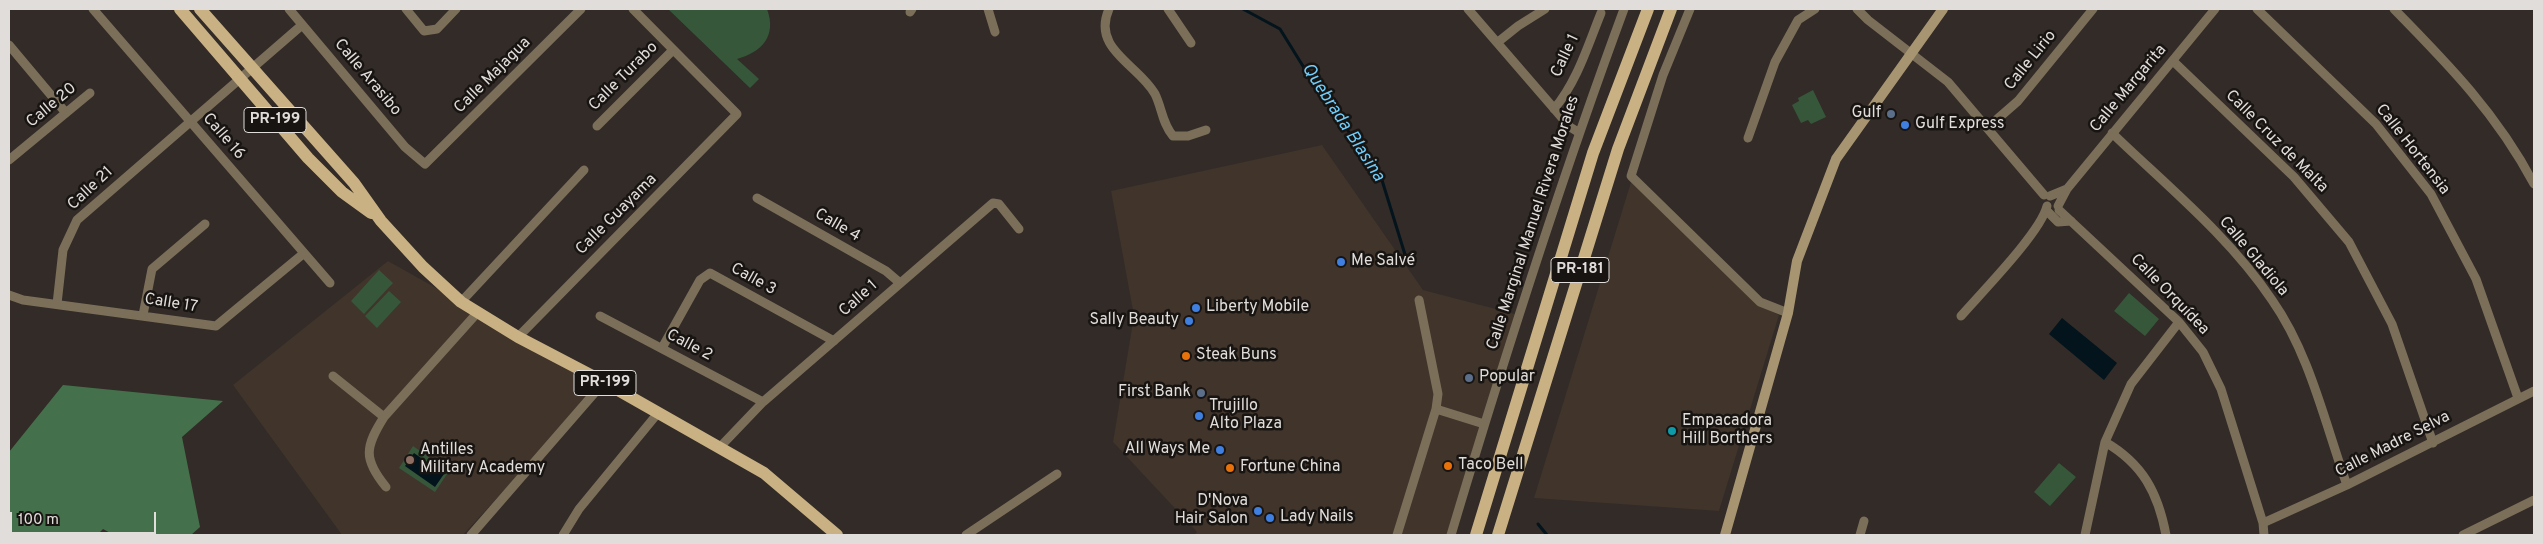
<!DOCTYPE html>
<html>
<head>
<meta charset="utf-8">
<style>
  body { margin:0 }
  #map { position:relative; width:2543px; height:544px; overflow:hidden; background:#322b27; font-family:Overpass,sans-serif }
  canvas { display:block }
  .frame { position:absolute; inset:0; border:10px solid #e1ddda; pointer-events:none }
  .scale { position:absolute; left:10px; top:512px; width:146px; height:22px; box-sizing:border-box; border:2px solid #e1ddda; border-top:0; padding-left:6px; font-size:15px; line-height:18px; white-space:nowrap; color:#e1ddda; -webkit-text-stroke:4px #171412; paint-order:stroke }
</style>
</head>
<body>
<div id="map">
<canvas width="2543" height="544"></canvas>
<div class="frame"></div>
<div class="scale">100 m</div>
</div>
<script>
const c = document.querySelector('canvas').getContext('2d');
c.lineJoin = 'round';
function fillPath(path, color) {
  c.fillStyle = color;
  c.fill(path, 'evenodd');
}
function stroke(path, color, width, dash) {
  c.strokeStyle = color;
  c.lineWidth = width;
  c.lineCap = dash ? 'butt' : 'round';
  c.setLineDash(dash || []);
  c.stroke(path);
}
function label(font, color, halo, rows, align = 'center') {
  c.font = font + ' Overpass,sans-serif';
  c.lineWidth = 5;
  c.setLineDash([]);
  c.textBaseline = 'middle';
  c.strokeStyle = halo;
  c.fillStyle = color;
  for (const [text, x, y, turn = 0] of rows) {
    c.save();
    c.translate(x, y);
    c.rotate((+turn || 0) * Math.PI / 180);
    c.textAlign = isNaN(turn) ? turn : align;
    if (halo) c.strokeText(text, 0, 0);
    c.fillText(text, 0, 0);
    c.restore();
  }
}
fillPath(new Path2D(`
  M1322 145 1423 290 1515 314 1456 535H1194L1197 532 1113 442 1134 316 1111 191Z
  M1631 182 1759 305 1779 315 1719 511 1534 498Z
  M388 261 604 382 463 535H342L233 385Z`), '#40342b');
fillPath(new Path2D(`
  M668 9H767C777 36 762 52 737 59L759 79 750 88Z
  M1813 90 1826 117 1811 124 1808 120 1801 123 1792 105 1799 101 1798 98Z
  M379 270 393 283 364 314 351 301Z
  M389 291 401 302 377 328 365 316Z
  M2129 293 2159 319 2145 336 2114 311Z
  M413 446 449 471 435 492 399 468Z
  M2059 463 2076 477 2050 506 2034 492Z`), '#36573a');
fillPath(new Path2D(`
  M63 385 223 401 182 437 200 527 191 535H114L103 529 97 535H9V452Z`), '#44714b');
fillPath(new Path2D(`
  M2062 318 2117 363 2104 380 2049 334Z
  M414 453 444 474 435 487 405 466Z`), '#03141d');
stroke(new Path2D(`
  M1243 9 1280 29 1311 79 1381 177 1407 261
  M1538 524 1547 535`), '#03141d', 3);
stroke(new Path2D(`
  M93 9 330 283
  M289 9 405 147 425 164 581 9
  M406 9 424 31 437 29 456 9
  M988 9 995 32
  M1109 9C1091 49 1139 65 1155 94 1162 108 1162 123 1173 136H1188L1206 130
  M1168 9 1191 43
  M1468 9 1570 127 1578 132
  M1690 9 1663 75 1631 176 1760 302 1788 313
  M1857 9 1868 20 1948 82 2044 195
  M2257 9 2376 124 2431 194 2476 279 2518 398
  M2394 9C2449 65 2497 114 2534 184
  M910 12 912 9
  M1498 42 1518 26 1545 9
  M9 45 66 113
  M2173 61 2294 177 2349 242 2392 324 2433 443
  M1554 109C1577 82 1588 45 1601 13
  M597 126 673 50
  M1987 128 2018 101 2093 9
  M2112 133C2167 186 2229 236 2272 300 2310 354 2325 424 2347 485
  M1748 138 1775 62 1798 20 1815 9
  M9 160 90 93
  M2050 196 2067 189
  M757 198 886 271 900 283
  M2058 206 2067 189 2215 9
  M2046 210 2058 222 2071 221
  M2059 210 2179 322 2203 352 2221 389 2263 523 2264 535
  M9 295 23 300 216 326 303 254
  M461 302 584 170
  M57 304 63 250 77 220 302 25
  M143 315 152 269 205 224
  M600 316 763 402
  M1961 316C1981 293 2041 232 2047 206
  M518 337 737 114 633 9
  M662 348 700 280 710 273 834 341
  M333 376 384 417 478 312
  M1436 409 1484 424
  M384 417C365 447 363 459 386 487
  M2105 442C2143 464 2158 493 2166 535
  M719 448 763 402 993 203 999 204 1019 229
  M2263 523 2347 485 2534 391
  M471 535 604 382
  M563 535 579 509 658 413
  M966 535 1057 474
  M1397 535 1436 409 1438 394 1419 300
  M1451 535C1504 358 1560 182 1624 9
  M1860 535 1864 521
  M2085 535 2105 442 2131 384 2179 322
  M2463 535 2534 500`), '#7b6f59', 9);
stroke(new Path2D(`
  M1725 535 1788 313 1797 261 1836 159 1943 9`), '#a79471', 10);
stroke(new Path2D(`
  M180 9 308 158 342 192 371 213
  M200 9 354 183 381 221 423 267 461 302 518 337 604 382 764 473 837 535
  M1476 535 1593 153 1648 9
  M1498 535 1618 149 1671 9`), '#c9b183', 12);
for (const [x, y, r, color] of [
  [1891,114,5,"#5c6f8a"],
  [1905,125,5,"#3f7fe0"],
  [1341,262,5,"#3f7fe0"],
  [1196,308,5,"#3f7fe0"],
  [1189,321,5,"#3f7fe0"],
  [1186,356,5,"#e8710a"],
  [1469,378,5,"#5c6f8a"],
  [1201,393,5,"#5c6f8a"],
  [1199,416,5,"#3f7fe0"],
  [1672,431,5,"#0f9aa8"],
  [1220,450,5,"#3f7fe0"],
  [410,460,5,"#8d6e63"],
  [1448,466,5,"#e8710a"],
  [1230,468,5,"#e8710a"],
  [1258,511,5,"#3f7fe0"],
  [1270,518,5,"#3f7fe0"]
]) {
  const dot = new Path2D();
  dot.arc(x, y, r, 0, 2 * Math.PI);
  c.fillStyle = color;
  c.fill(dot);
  stroke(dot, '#171412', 2);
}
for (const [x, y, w] of [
  [275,120,62],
  [1580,270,58],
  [605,383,62]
]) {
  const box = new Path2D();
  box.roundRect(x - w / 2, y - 12.5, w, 25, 4);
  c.fillStyle = '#171412';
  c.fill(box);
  stroke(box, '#e1ddda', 1);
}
label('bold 15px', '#e1ddda', null, [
  ["PR-199",275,120],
  ["PR-181",1580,270],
  ["PR-199",605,383]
]);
label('16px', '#e1ddda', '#171412', [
  ["Calle 1",1566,56,-65],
  ["Calle Lirio",2031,61,-51],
  ["Calle Majagua",493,76,-45],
  ["Calle Turabo",624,77,-45],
  ["Calle Arasibo",367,78,50],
  ["Calle Margarita",2129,89,-50],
  ["Calle 20",52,106,-40],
  ["Calle 16",223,137,49],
  ["Calle Cruz de Malta",2276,142,45],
  ["Calle Hortensia",2412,150,52],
  ["Calle 21",91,189,-43],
  ["Calle Guayama",617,215,-45],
  ["Calle Marginal Manuel Rivera Morales",1534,223,-72],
  ["Calle 4",837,226,30],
  ["Calle Gladiola",2253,257,50],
  ["Calle 3",753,280,29],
  ["Calle Orquídea",2169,295,46],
  ["Calle 1",859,299,-42],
  ["Calle 17",171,304,9],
  ["Calle 2",689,346,28],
  ["Calle Madre Selva",2393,445,-27]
]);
label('16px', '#e1ddda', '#171412', [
  ["Gulf",1881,114,"right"],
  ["Gulf Express",1915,125],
  ["Me Salvé",1351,262],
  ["Liberty Mobile",1206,308],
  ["Sally Beauty",1179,321,"right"],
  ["Steak Buns",1196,356],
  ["Popular",1479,378],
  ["First Bank",1191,393,"right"],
  ["Trujillo",1209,407],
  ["Alto Plaza",1209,425],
  ["Empacadora",1682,422],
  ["Hill Borthers",1682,440],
  ["All Ways Me",1210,450,"right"],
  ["Antilles",420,451],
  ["Military Academy",420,469],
  ["Taco Bell",1458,466],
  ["Fortune China",1240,468],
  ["D'Nova",1248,502,"right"],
  ["Hair Salon",1248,520,"right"],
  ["Lady Nails",1280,518]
], 'left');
label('italic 18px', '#70cdfa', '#171412', [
  ["Quebrada Blasina",1342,123,57]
]);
</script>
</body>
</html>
